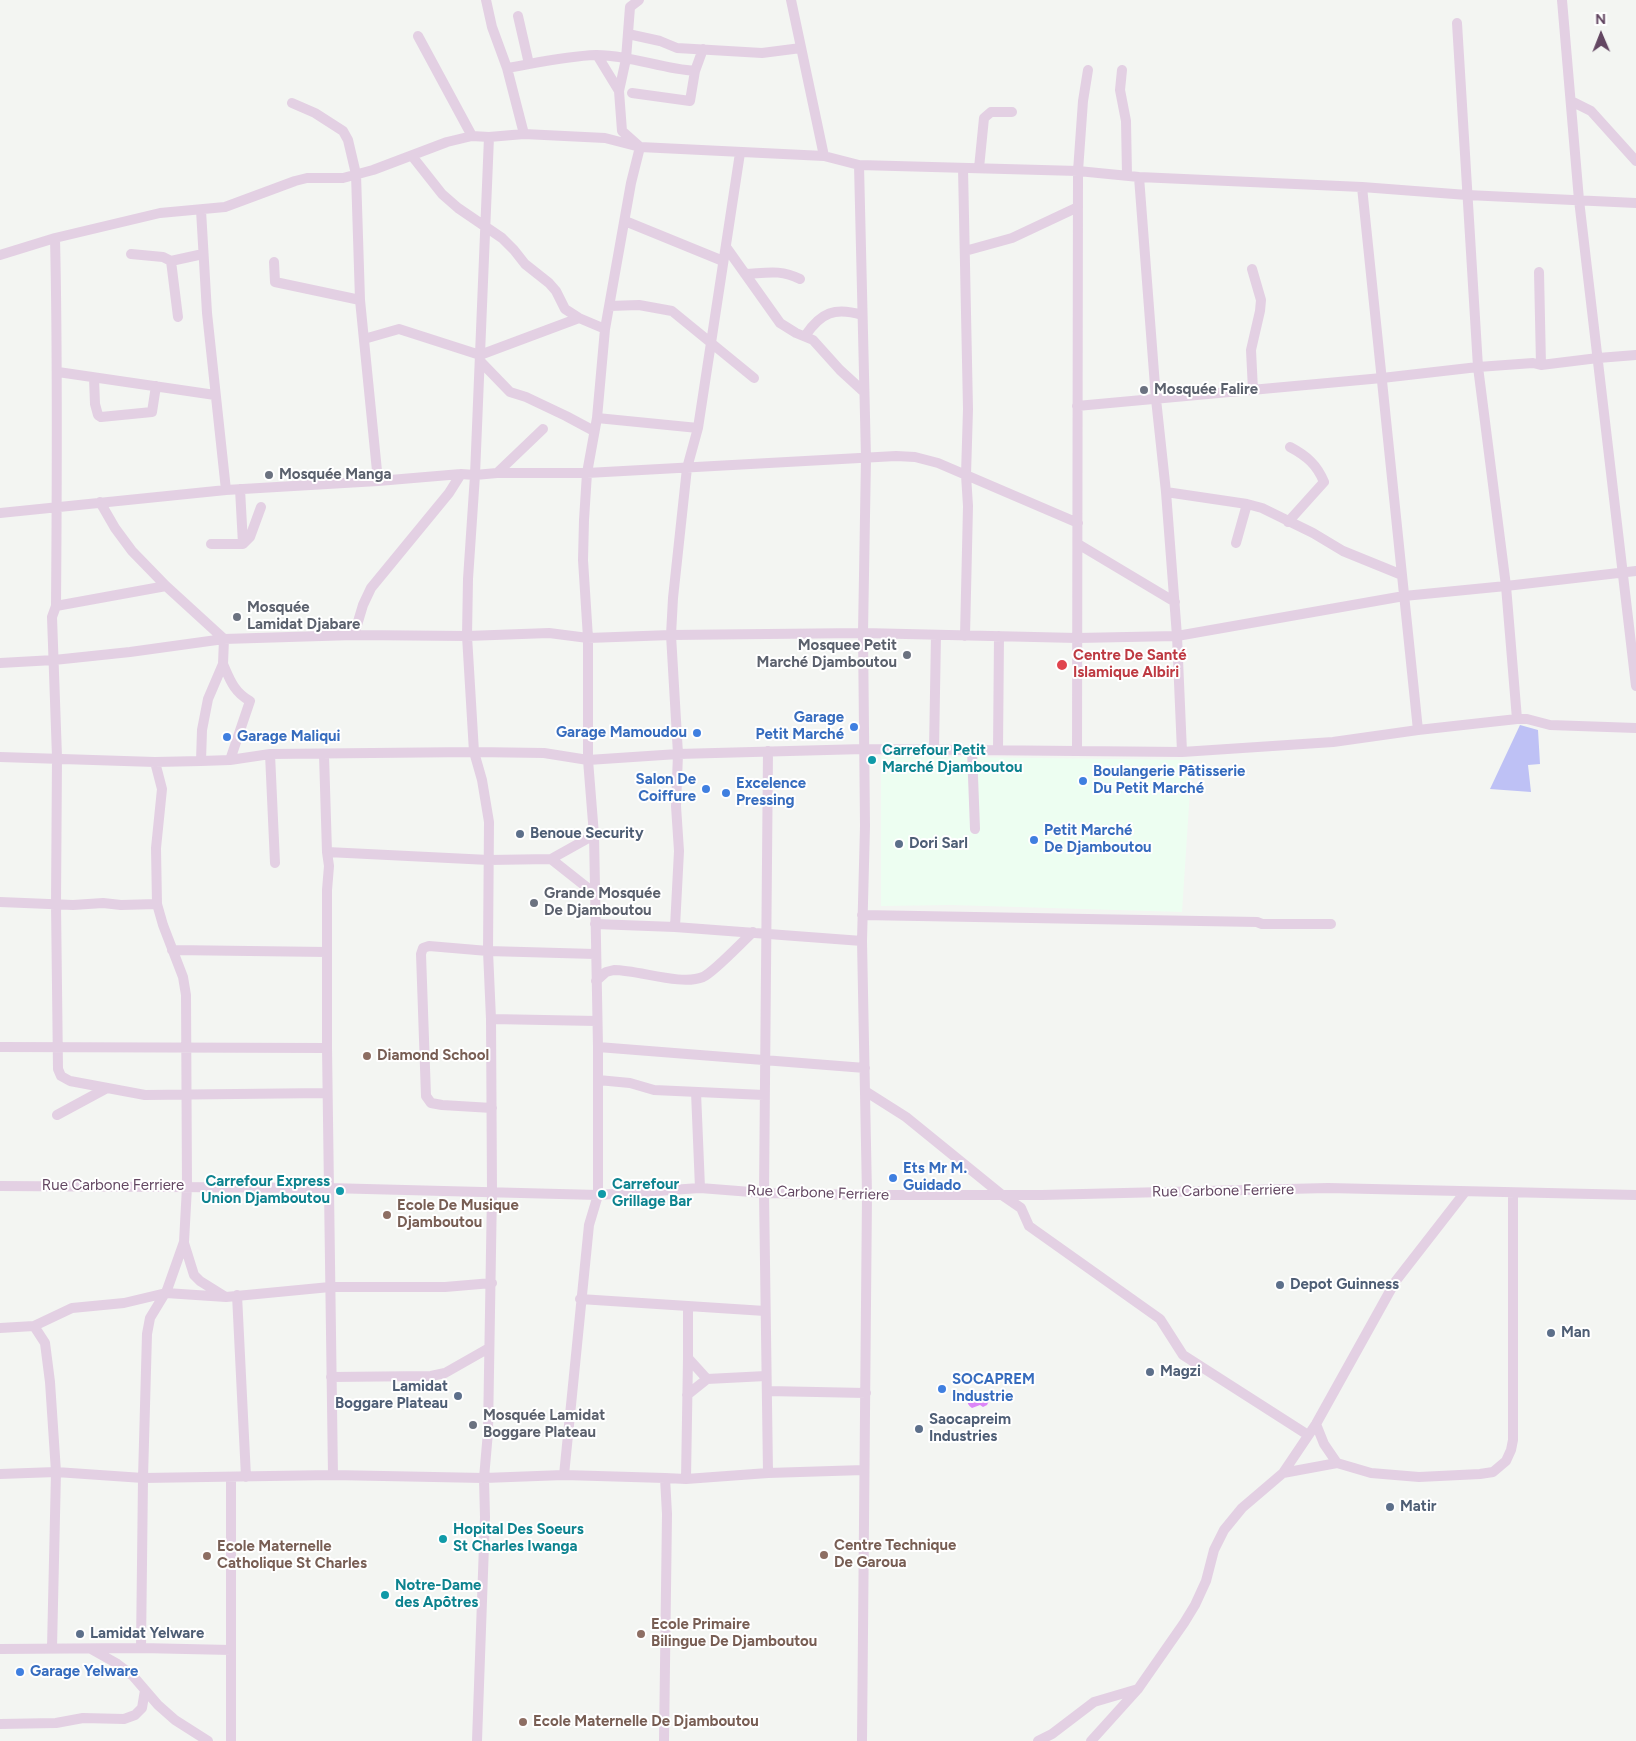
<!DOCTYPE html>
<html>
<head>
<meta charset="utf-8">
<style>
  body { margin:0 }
  #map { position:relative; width:1636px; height:1741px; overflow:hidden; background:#f3f5f2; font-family:Figtree,sans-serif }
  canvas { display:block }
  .north { position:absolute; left:1576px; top:10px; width:50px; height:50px; -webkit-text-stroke:4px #fff; paint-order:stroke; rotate:359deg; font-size:14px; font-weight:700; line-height:20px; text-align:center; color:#634762 }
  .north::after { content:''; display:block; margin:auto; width:18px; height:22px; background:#634762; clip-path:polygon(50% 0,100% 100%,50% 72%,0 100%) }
</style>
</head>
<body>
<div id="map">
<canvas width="1636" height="1741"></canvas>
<div class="north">N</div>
</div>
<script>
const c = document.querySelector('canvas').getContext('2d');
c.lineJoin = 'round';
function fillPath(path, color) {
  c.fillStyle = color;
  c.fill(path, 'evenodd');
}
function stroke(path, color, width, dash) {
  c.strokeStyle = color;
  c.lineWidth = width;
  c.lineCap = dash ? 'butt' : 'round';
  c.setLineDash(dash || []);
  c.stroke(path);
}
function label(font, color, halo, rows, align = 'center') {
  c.font = font + ' Figtree,sans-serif';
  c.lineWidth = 4;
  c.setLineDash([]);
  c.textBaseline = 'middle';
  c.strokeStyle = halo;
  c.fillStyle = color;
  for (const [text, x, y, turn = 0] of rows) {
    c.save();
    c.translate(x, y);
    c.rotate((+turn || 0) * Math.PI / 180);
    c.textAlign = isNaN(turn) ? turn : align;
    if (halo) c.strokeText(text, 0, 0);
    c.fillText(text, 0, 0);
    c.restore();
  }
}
fillPath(new Path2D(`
  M881 756 1192 760 1182 912 951 905 881 906Z`), '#edfef1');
fillPath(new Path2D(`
  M1520 725 1538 730 1540 764 1528 765 1531 792 1490 789Z`), '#bec1f5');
fillPath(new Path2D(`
  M975 1394 979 1398 986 1397 989 1401 987 1405 983 1407 980 1405 972 1408C965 1404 966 1395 975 1394Z`), '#dc86f7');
stroke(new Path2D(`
  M486 0 492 27 507 68 524 134
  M791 0 824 156
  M1562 0 1579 200 1636 686
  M518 16 529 64
  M1457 23 1478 367 1506 586 1517 719
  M628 34 660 41 677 48 762 53 801 48
  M418 36 472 136
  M597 55 619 91
  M507 68C536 63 566 56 596 55 630 55 662 69 695 71
  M1122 70 1120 90 1126 121 1127 175
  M632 93 690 101 695 71 703 49
  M1571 101 1591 111 1636 161
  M292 103 315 113 343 131 348 140 356 174 360 300 378 481
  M412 156 442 194 458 208 502 238 514 250 525 264 549 283 556 291 565 309 579 318 605 329
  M859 165 866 458 863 633 865 826 862 941 867 1195 862 1741
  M963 168 968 409 966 475 968 506 965 636
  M979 168 984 118 991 112H1012
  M1139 177 1156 399 1166 492 1177 636 1182 752
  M1362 187 1418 730
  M201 210 207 313 226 490
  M625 221 723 261
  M55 238C58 361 57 483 56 606L52 617 57 757 56 904 58 1069 61 1076 70 1081 145 1095 327 1093
  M726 247 780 323 796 333 813 340 840 370 864 392
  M965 251 1012 238 1078 207
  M131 254 163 257 171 261 203 254
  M0 255 55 238 160 213 225 207 295 181 307 178H343L373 170 447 142 472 136 489 137 524 134 605 138 640 147 824 156 859 165 1078 171 1139 177 1362 187 1467 195 1636 203
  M171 261 178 317
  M274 262 275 282 360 300
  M1252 269 1261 300 1260 311 1251 350 1253 390
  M1539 272 1541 365
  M745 274C766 273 780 269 800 279
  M609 306 639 305 672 311 754 378
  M805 336C821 312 835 307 862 315
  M364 339 399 329 480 355 579 318
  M480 361 510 392 526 397 566 416 594 431
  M58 372 215 395
  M94 378 95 404 98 415 101 417 152 412 156 386
  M1077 406 1382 378 1478 367 1533 363 1541 365 1598 358 1636 355
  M597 418 698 428
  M497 473 543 429
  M1166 492 1247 504 1262 508 1313 533 1343 551 1402 575
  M100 502 115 528 132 551 166 586 224 639 223 664 208 699 202 730 201 761
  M0 513 226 490 378 481 461 474 475 475 497 473H587L896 456 915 457 938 463 1078 523
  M1288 522 1324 482C1317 465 1307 456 1290 447
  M1236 543 1247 504
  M211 544H243L240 489
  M243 544 250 537 261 507
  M1078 544 1175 602
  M56 606 166 586
  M354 635 363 605 371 588 449 493 461 474
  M0 663 54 660 130 652 224 639 354 635 467 636 549 633 588 638 671 635 863 633 1077 638 1177 636 1404 596 1506 586 1636 571
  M223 664C230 680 234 692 250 701L230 760
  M934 750 936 635
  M972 750 975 829
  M998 750 999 636
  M768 751 764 1193 768 1473
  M1077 751 1078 171 1083 101 1088 70
  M270 754 275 863
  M324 755 327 852 329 866 327 890V1048L333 1475
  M0 757 155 762 201 761 230 760 270 754 474 752 544 753 588 760 678 754 864 749 1182 752 1333 742 1418 730 1517 719H1527L1550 725 1636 728
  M327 852 489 860 551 859 594 835
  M551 859 594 893
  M0 902 73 905 103 903 121 905 157 904
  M862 915 1257 922 1262 924H1331
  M595 924 675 927 862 941
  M675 927 679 851 676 806 678 754 671 635 673 598 687 468 698 428 740 153
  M172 950 327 952
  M596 981 606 972 614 970C639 970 681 986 703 977 714 972 742 942 753 932
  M491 1019 597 1021
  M0 1047 327 1048
  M598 1047 865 1068
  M598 1080 630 1083 654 1090 764 1095
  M865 1091 906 1117 1002 1195 1021 1208 1029 1226 1160 1319 1183 1355 1308 1435
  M696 1092 700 1188
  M492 1108 442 1105 431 1103 426 1096 421 954 423 948 429 946 488 951 595 954
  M57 1115 107 1088
  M0 1186 328 1188 598 1195 700 1188 764 1193 867 1195H1042L1328 1188 1636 1195
  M184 1243 194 1275 200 1281 224 1296
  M237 1295 246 1477
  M580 1299 765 1311
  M34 1326 45 1343 50 1382 56 1472 52 1648
  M0 1328 34 1326 72 1308 124 1303 166 1293 226 1297 330 1287H445L492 1283
  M688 1358 707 1379
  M331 1377 431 1376 445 1373 489 1348
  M767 1391 866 1393
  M687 1395 707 1379 766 1376
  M1316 1424 1324 1444 1337 1463
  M1283 1473 1337 1463 1371 1473 1419 1477 1480 1474 1493 1472 1506 1461 1511 1450 1513 1440V1194
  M0 1474 56 1472 143 1478 333 1475 484 1478 564 1475 665 1478 667 1514 664 1741
  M564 1475 589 1225 598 1195V1047L594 835 588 760V638L583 560 584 520 587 473 597 418 605 329 631 183 640 147 622 131 619 91 626 59 630 7 639 0
  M665 1478 686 1479 768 1473 864 1470
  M686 1479 688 1358V1307
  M141 1648 143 1478 147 1334 150 1318 167 1290 184 1242 187 1187 186 995 183 977 163 925 157 904 156 848 162 789 155 762
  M0 1649 141 1648 231 1650
  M91 1649 116 1663 133 1676 158 1705 175 1720 208 1741
  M0 1724 56 1723 83 1718 124 1719 135 1715 142 1708 145 1690
  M231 1741V1477
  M477 1741 485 1517 484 1478 488 1432 492 1191 491 1019 488 951 489 822 482 780 474 752 467 636 468 579 475 475 489 137
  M1038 1741 1052 1734 1094 1702 1138 1689
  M1091 1741 1138 1689 1184 1623 1195 1605 1206 1581 1214 1550 1224 1530 1242 1508 1283 1473 1316 1424 1395 1282 1465 1192`), '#e3d0e3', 10);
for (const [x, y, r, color] of [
  [1144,390,5,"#6b7280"],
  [269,475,5,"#6b7280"],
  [237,617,5,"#6b7280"],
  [907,655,5,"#6b7280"],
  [1062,665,6,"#e0444e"],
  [854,727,5,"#3f7fe0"],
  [697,733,5,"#3f7fe0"],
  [227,737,5,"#3f7fe0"],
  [872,760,5,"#0f9aa8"],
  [1083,781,5,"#3f7fe0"],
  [706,789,5,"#3f7fe0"],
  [726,793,5,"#3f7fe0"],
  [520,834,5,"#5c6f8a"],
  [1034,840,5,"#3f7fe0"],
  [899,844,5,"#5c6f8a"],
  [534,903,5,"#6b7280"],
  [367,1056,5,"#8d6e63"],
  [893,1178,5,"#3f7fe0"],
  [340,1191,5,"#0f9aa8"],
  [602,1194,5,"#0f9aa8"],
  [387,1215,5,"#8d6e63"],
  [1280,1285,5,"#5c6f8a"],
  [1551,1333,5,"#5c6f8a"],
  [1150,1372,5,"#5c6f8a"],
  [942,1389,5,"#3f7fe0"],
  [458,1396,5,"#5c6f8a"],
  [473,1425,5,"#6b7280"],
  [919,1429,5,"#5c6f8a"],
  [1390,1507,5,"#5c6f8a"],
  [443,1539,5,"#0f9aa8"],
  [824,1555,5,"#8d6e63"],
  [207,1556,5,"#8d6e63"],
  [385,1595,5,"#0f9aa8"],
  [80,1634,5,"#5c6f8a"],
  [641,1634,5,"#8d6e63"],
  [20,1672,5,"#3f7fe0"],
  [523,1722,5,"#8d6e63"]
]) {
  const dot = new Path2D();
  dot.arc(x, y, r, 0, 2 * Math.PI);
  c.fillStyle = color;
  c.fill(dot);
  stroke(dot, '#fff', 2);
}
label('bold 15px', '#5b616d', '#fff', [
  ["Mosquée Falire",1154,390],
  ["Mosquée Manga",279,475],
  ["Mosquée",247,608],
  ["Lamidat Djabare",247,625],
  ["Mosquee Petit",897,646,"right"],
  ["Marché Djamboutou",897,663,"right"],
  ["Grande Mosquée",544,894],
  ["De Djamboutou",544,911],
  ["Mosquée Lamidat",483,1416],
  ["Boggare Plateau",483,1433]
], 'left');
label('bold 15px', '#be3a42', '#fff', [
  ["Centre De Santé",1073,656],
  ["Islamique Albiri",1073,673]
], 'left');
label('bold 15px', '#366cbe', '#fff', [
  ["Garage",844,718,"right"],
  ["Petit Marché",844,735,"right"],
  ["Garage Mamoudou",687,733,"right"],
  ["Garage Maliqui",237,737],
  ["Boulangerie Pâtisserie",1093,772],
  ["Du Petit Marché",1093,789],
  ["Salon De",696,780,"right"],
  ["Coiffure",696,797,"right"],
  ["Excelence",736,784],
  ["Pressing",736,801],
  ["Petit Marché",1044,831],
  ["De Djamboutou",1044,848],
  ["Ets Mr M.",903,1169],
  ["Guidado",903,1186],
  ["SOCAPREM",952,1380],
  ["Industrie",952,1397],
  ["Garage Yelware",30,1672]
], 'left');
label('bold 15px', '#0d838f', '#fff', [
  ["Carrefour Petit",882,751],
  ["Marché Djamboutou",882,768],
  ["Carrefour Express",330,1182,"right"],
  ["Union Djamboutou",330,1199,"right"],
  ["Carrefour",612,1185],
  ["Grillage Bar",612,1202],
  ["Hopital Des Soeurs",453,1530],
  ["St Charles Iwanga",453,1547],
  ["Notre-Dame",395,1586],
  ["des Apôtres",395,1603]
], 'left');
label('bold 15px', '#4e5e75', '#fff', [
  ["Benoue Security",530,834],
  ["Dori Sarl",909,844],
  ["Depot Guinness",1290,1285],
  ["Man",1561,1333],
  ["Magzi",1160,1372],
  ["Lamidat",448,1387,"right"],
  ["Boggare Plateau",448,1404,"right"],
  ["Saocapreim",929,1420],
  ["Industries",929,1437],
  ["Matir",1400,1507],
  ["Lamidat Yelware",90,1634]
], 'left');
label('bold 15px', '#785e54', '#fff', [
  ["Diamond School",377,1056],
  ["Ecole De Musique",397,1206],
  ["Djamboutou",397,1223],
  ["Centre Technique",834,1546],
  ["De Garoua",834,1563],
  ["Ecole Maternelle",217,1547],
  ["Catholique St Charles",217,1564],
  ["Ecole Primaire",651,1625],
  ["Bilingue De Djamboutou",651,1642],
  ["Ecole Maternelle De Djamboutou",533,1722]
], 'left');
label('15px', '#634762', '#fff', [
  ["Rue Carbone Ferriere",113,1186],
  ["Rue Carbone Ferriere",1223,1191,-1],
  ["Rue Carbone Ferriere",818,1193,2]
]);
</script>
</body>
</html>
